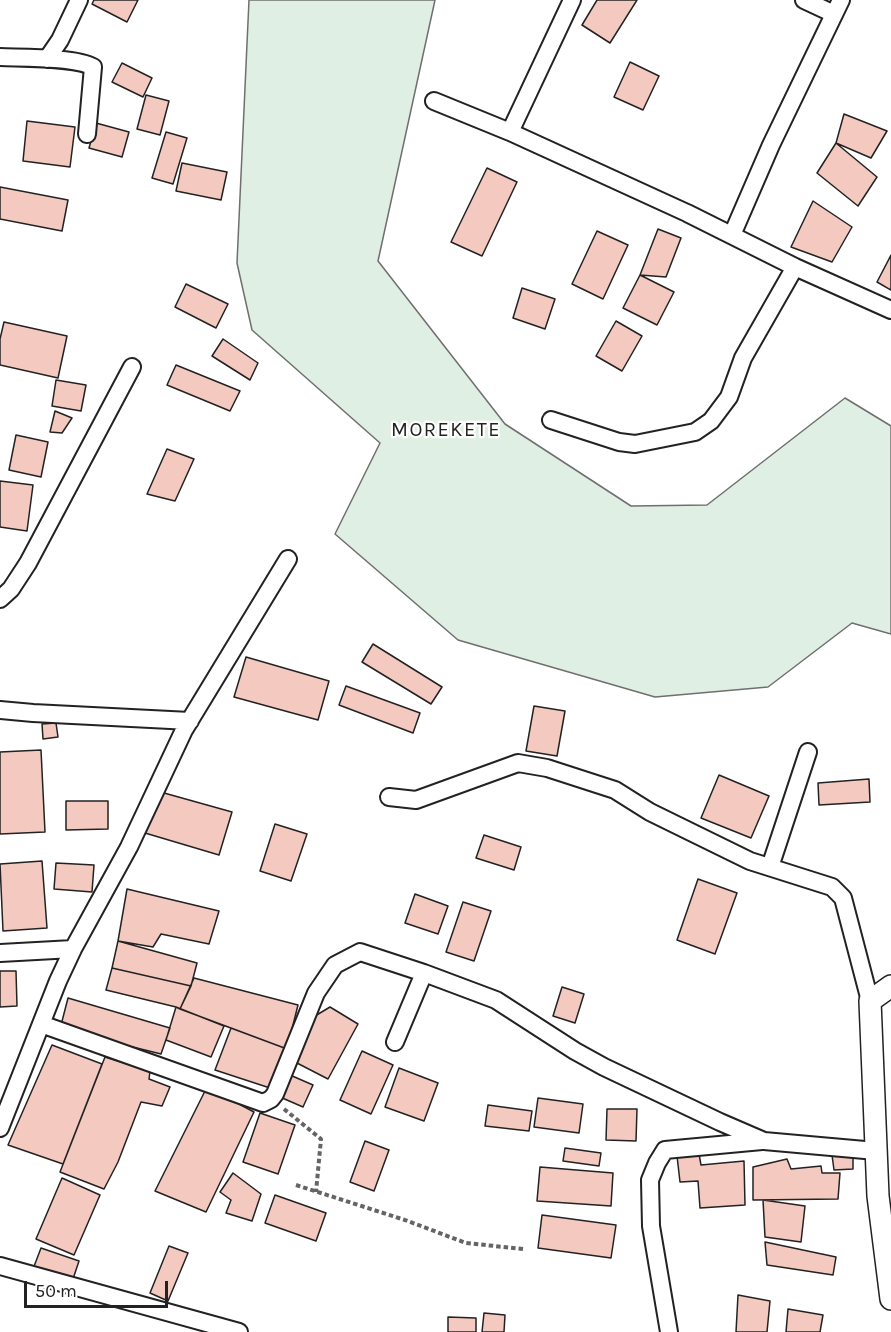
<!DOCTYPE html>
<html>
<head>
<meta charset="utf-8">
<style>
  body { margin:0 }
  #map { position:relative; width:891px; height:1332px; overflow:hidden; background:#fff; font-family:Karla,sans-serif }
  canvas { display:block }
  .scale { position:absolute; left:24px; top:1281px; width:144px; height:27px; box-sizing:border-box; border:3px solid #222; border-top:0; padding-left:8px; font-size:18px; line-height:21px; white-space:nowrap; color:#222; -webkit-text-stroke:4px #fff; paint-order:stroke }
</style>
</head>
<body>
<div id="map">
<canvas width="891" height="1332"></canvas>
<div class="scale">50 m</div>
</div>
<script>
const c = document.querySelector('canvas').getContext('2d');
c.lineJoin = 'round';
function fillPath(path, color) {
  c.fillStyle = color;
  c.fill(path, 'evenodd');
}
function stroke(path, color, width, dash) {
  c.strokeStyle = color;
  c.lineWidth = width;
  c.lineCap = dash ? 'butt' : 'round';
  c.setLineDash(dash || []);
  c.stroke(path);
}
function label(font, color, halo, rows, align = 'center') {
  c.font = font + ' Karla,sans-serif';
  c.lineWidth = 4.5;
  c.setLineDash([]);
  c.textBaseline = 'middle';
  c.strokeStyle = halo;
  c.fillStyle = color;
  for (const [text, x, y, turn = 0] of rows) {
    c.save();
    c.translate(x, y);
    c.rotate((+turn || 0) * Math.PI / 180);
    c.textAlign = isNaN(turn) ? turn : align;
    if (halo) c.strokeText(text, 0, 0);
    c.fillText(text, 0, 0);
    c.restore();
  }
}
const green = new Path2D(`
  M249 0H435L378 261 505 424 631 506 707 505 845 398 891 426V634L852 623 768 687 655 697 458 640 335 534 380 443 252 330 237 263Z`);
fillPath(green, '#e0efe3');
stroke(green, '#6f6f6f', 1.5);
const building = new Path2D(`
  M94 0H138L127 22 92 4Z
  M597 0H637L610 43 582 25Z
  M630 62 659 76 643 110 614 97Z
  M122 63 152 78 143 97 112 82Z
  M146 95 169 101 160 135 137 129Z
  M844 114 887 131 871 158 836 143Z
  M27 121 75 127 70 167 23 161Z
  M96 123 129 132 122 157 89 148Z
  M166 132 187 138 173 184 152 178Z
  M836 143 877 177 858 206 817 173Z
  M182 163 227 172 221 200 176 191Z
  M487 168 517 182 482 256 451 242Z
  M0 187 68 200 62 231 0 219Z
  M813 201 852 227 832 262 791 247Z
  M658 229 681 238 666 277 640 275Z
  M597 231 628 245 603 299 572 284Z
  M891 255V290L877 282Z
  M640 275 674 292 657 325 623 308Z
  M186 284 228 304 216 328 175 307Z
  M522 288 555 299 545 329 513 318Z
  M616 321 642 336 622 371 596 356Z
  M4 322 67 336 58 378 0 365V339Z
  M223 339 258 363 250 380 212 356Z
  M176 365 240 391 230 411 167 385Z
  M56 380 86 385 81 411 52 406Z
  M55 411 72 418 62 433 50 432Z
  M16 435 48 442 41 477 9 470Z
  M167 449 194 459 175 501 147 494Z
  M0 481 33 485 27 531 0 527Z
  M373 644 442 687 431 704 362 662Z
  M246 657 329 681 318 720 234 697Z
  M346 686 420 713 413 733 339 705Z
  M534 706 565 711 557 756 526 751Z
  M56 723 58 737 43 739 42 724Z
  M41 750 45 832 0 834V752Z
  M719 775 769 796 751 838 701 818Z
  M869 779 870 802 819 805 818 783Z
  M157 791 232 812 219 855 145 833Z
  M66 801H108V829L66 830Z
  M275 824 307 834 291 881 260 871Z
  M484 835 521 847 514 870 476 858Z
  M42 861 47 928 3 931 0 864Z
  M56 863 94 865 92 892 54 889Z
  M698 879 737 893 715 954 677 940Z
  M127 889 219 911 209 944 161 934 153 947 118 941Z
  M415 894 448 906 438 934 405 923Z
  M463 902 491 911 474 961 446 952Z
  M118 941 197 963 191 986 112 968Z
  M112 968 191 986 180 1009 176 1007 106 990Z
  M0 971H16L17 1006 0 1007Z
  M194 978 298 1005 287 1049 180 1009Z
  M562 987 584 994 575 1023 553 1016Z
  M68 998 170 1028 161 1054 60 1029Z
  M176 1007 224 1026 211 1057 166 1040Z
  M330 1007 358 1024 328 1079 295 1062 315 1016Z
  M231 1028 287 1049 270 1088 215 1070Z
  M52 1045 102 1064 63 1164 8 1145Z
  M362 1051 393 1065 371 1114 340 1100Z
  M105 1057 150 1071 149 1079 170 1087 162 1106 141 1102 118 1162 104 1189 60 1172Z
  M399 1068 438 1083 424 1121 385 1107Z
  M290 1075 313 1085 303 1107 280 1097Z
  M207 1087 254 1112 206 1212 155 1191Z
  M538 1098 583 1104 579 1133 534 1127Z
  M488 1105 532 1111 529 1131 485 1126Z
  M607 1109H637L636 1141 606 1140Z
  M260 1113 295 1125 278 1174 243 1162Z
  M365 1141 389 1150 374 1191 350 1182Z
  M565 1148 601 1153 599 1166 563 1161Z
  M699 1154 701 1165 744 1161 745 1205 700 1208 698 1181 680 1182 677 1156Z
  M853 1154V1169L834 1170 832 1155Z
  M787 1159 791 1169 821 1166 822 1173H840L838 1199 753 1200V1167Z
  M540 1167 613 1173 611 1206 537 1201Z
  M233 1173 261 1194 252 1221 226 1213 231 1200 220 1192Z
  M62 1178 100 1195 74 1255 36 1239Z
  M275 1195 326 1213 316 1241 265 1223Z
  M763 1200 805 1206 801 1242 765 1237Z
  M542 1215 616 1225 611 1258 538 1248Z
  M765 1242 836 1257 833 1275 767 1265Z
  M169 1246 188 1253 168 1301 150 1293Z
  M41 1248 79 1261 72 1282 33 1269Z
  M738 1295 770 1301 767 1332H736Z
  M788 1309 823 1315 820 1332H786Z
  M484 1313 505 1315 504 1332H482Z
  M448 1317 476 1318V1332H448Z`);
fillPath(building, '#f3c9c0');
stroke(building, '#222', 1.5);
const minor = new Path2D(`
  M804 0 834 14
  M0 57C22 58 76 57 93 67L87 134
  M47 59 60 40 79 0
  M434 101 510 132 687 213 795 267 891 310
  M510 132 572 0
  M732 235 771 145 841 0
  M551 420 619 442 635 444 695 432 711 421 729 397 743 358 795 267
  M0 599 11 589 28 563 132 367
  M0 710 33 713 190 721
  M389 797 416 800 518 763 547 768 615 790 650 812 750 861 832 887 843 898 870 1001
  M770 867 808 752
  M0 953 73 949
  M41 1024 263 1103 271 1099 275 1094 316 993 335 965 360 952 424 973
  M395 1042 424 973 496 1000 575 1051 604 1067 720 1122 764 1141 876 1151
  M0 1128 58 981 73 949 129 847 184 730 288 559
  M0 1266 239 1332
  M669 1332 651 1226 650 1180 657 1163 665 1150 762 1141`);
const tertiary = new Path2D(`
  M891 986 870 1001 878 1196 891 1299`);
stroke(minor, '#222', 20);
stroke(tertiary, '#222', 24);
stroke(new Path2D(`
  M284 1109 321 1139 316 1192
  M296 1185 405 1220 466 1243 523 1249`), '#646464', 4, [4.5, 3]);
stroke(minor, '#fff', 16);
stroke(tertiary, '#fff', 21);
c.letterSpacing = '1.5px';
label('20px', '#222', '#fff', [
  ["MOREKETE",446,430]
]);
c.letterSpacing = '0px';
</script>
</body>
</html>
